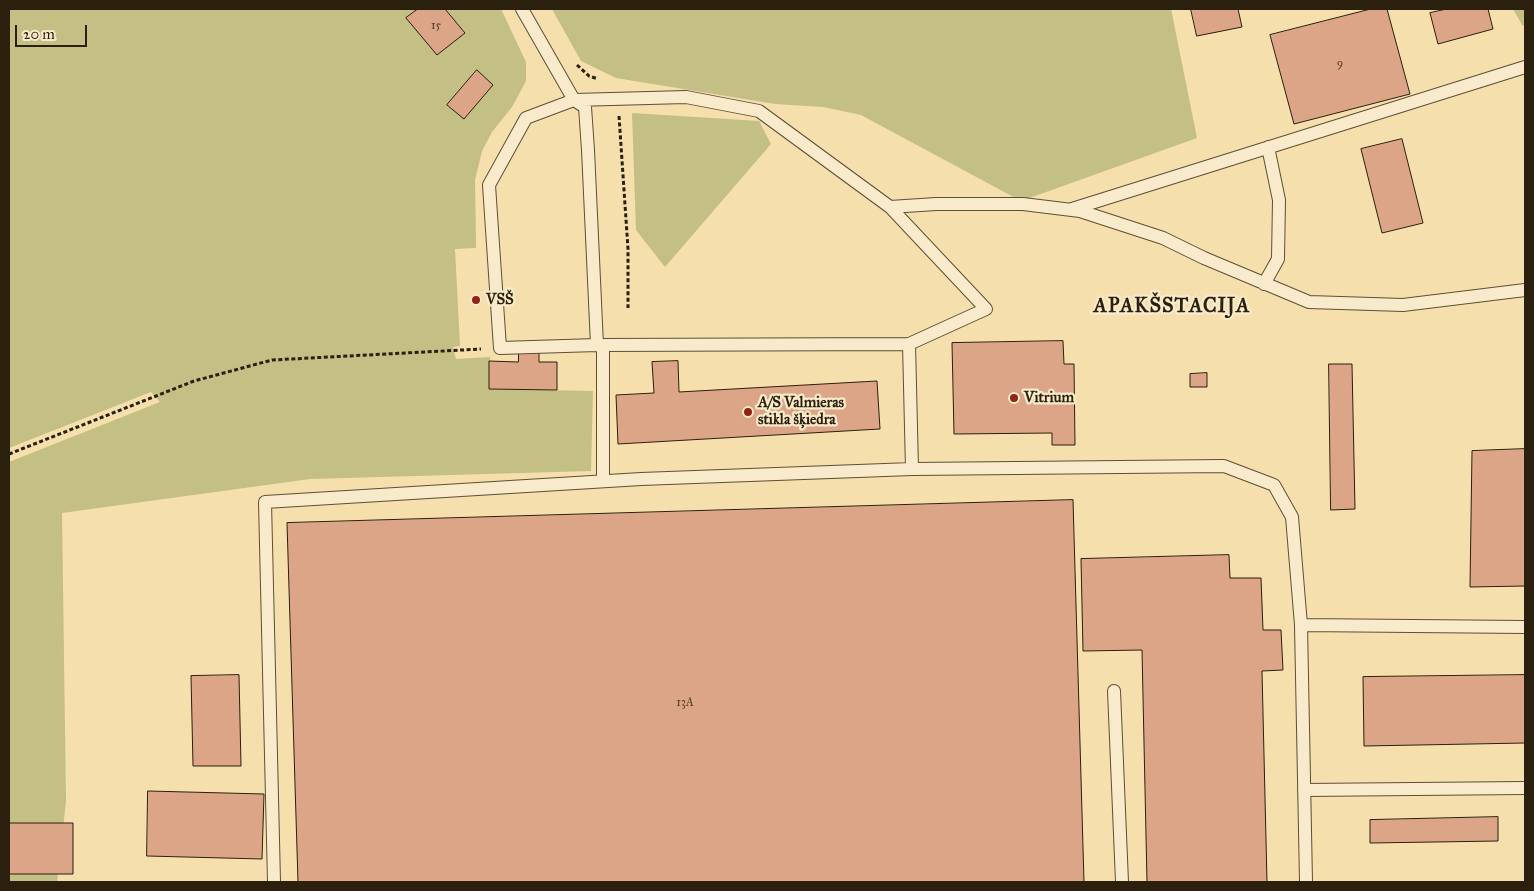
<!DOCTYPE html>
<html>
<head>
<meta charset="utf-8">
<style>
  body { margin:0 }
  #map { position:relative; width:1534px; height:891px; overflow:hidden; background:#f5dfad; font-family:"IM FELL Great Primer",serif }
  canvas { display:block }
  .frame { position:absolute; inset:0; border:10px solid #2b1f0d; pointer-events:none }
  .scale { position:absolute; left:15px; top:25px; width:72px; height:22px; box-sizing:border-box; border:2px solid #2b1f0d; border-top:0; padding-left:6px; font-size:15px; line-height:18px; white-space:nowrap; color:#2b1f0d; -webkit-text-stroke:4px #f8eaca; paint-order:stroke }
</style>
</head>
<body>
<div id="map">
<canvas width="1534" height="891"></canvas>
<div class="frame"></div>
<div class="scale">20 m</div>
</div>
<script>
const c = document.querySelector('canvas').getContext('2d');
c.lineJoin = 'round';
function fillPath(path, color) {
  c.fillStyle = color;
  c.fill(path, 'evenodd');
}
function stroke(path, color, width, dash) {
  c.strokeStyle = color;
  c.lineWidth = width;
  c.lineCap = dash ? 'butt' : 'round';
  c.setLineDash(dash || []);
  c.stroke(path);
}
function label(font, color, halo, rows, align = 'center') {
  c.font = font + ' "IM FELL Great Primer",serif';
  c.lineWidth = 4.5;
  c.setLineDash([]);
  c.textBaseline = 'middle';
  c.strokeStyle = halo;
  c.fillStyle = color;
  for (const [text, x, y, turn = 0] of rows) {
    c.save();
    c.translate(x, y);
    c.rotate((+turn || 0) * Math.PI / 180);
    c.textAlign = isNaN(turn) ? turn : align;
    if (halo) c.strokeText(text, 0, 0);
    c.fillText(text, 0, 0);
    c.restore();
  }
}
fillPath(new Path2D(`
  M9 9H501L526 62V81L512 107 492 132 482 151 475 180 476 248 455 249 460 346 453 347 456 359 490 357V389L593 391 591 471 310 479 62 513 66 801 57 882H9V462L160 402 151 392 9 448Z
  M552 9H1171L1197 138 1021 201 861 115 823 107 775 104 616 78 581 61Z
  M1513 9H1525V26L1522 25Z
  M632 113 759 121 771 144 665 267 636 230Z`), '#c4bf84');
const building = new Path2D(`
  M418 9H445L465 33 437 55 406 18Z
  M1191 9H1238L1242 27 1197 36Z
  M1371 9H1387L1410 94 1294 124 1270 35Z
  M1447 9H1488L1493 29 1438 44 1430 13Z
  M477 70 493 85 464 119 447 105Z
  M1402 139 1423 223 1382 233 1361 149Z
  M1063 341 1064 364H1074L1075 445H1052V433L954 434 952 343Z
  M519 351H539V362H557V390L489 389V361L518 362Z
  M678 361 679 392 877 381 880 429 618 444 616 395 654 393 652 362Z
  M1329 364H1352L1355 509 1331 510Z
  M1207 373V387H1190V374Z
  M1525 449V586L1470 587 1472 451Z
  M1073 500 1084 882H298L287 523Z
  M1229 555 1230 578H1261L1263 630H1281L1283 670 1262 671 1267 882H1147L1142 650 1083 651 1081 559Z
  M239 675 241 766H193L191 676Z
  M1525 675V743L1364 746 1363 677Z
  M148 791 264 794 262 859 147 856Z
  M1498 817V841L1370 843V820Z
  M9 823H73V874H9Z`);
fillPath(building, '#dda587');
stroke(building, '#2b1f0d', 1);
const lane = new Path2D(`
  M522 9 574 100 585 107 588 150 597 345
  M686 97 759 111 890 207 986 309 909 344 597 345 500 348 489 185 526 118 574 100Z
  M890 207 936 204H1023L1080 211 1163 238 1204 258 1309 302 1403 305 1525 290
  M1072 209 1525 67
  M1264 284 1278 259 1279 200 1268 147
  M909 344 912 469
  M603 345V481
  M1301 625 1525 627
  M1114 691 1122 882
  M1304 790 1525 788
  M274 882 265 502 641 479 912 469 1224 466 1274 485 1292 517 1301 625 1306 882`);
stroke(lane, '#5e4f35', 14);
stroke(new Path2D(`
  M577 65 589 76 598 79
  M619 116 628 249V308
  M9 454 194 381 272 360 481 349`), '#2b1f0d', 3, [4, 2.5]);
stroke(lane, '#f8eaca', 12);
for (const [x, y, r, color] of [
  [476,300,5,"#8f2418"],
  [1014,398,5,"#8f2418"],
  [748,412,5,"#8f2418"]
]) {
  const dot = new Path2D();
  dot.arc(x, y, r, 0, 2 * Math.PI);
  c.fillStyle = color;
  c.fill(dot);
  stroke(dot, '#f8eaca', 2);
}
label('12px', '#58402c', null, [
  ["15",436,26],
  ["9",1340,64],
  ["13A",685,703]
]);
label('bold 15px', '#2b1f0d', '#f8eaca', [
  ["VSŠ",486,300],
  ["Vitrium",1024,398],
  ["A/S Valmieras",758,403],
  ["stikla šķiedra",758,420]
], 'left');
c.letterSpacing = '1px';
label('bold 20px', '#2b1f0d', '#f8eaca', [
  ["APAKŠSTACIJA",1172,307]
]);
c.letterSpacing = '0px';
</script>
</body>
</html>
